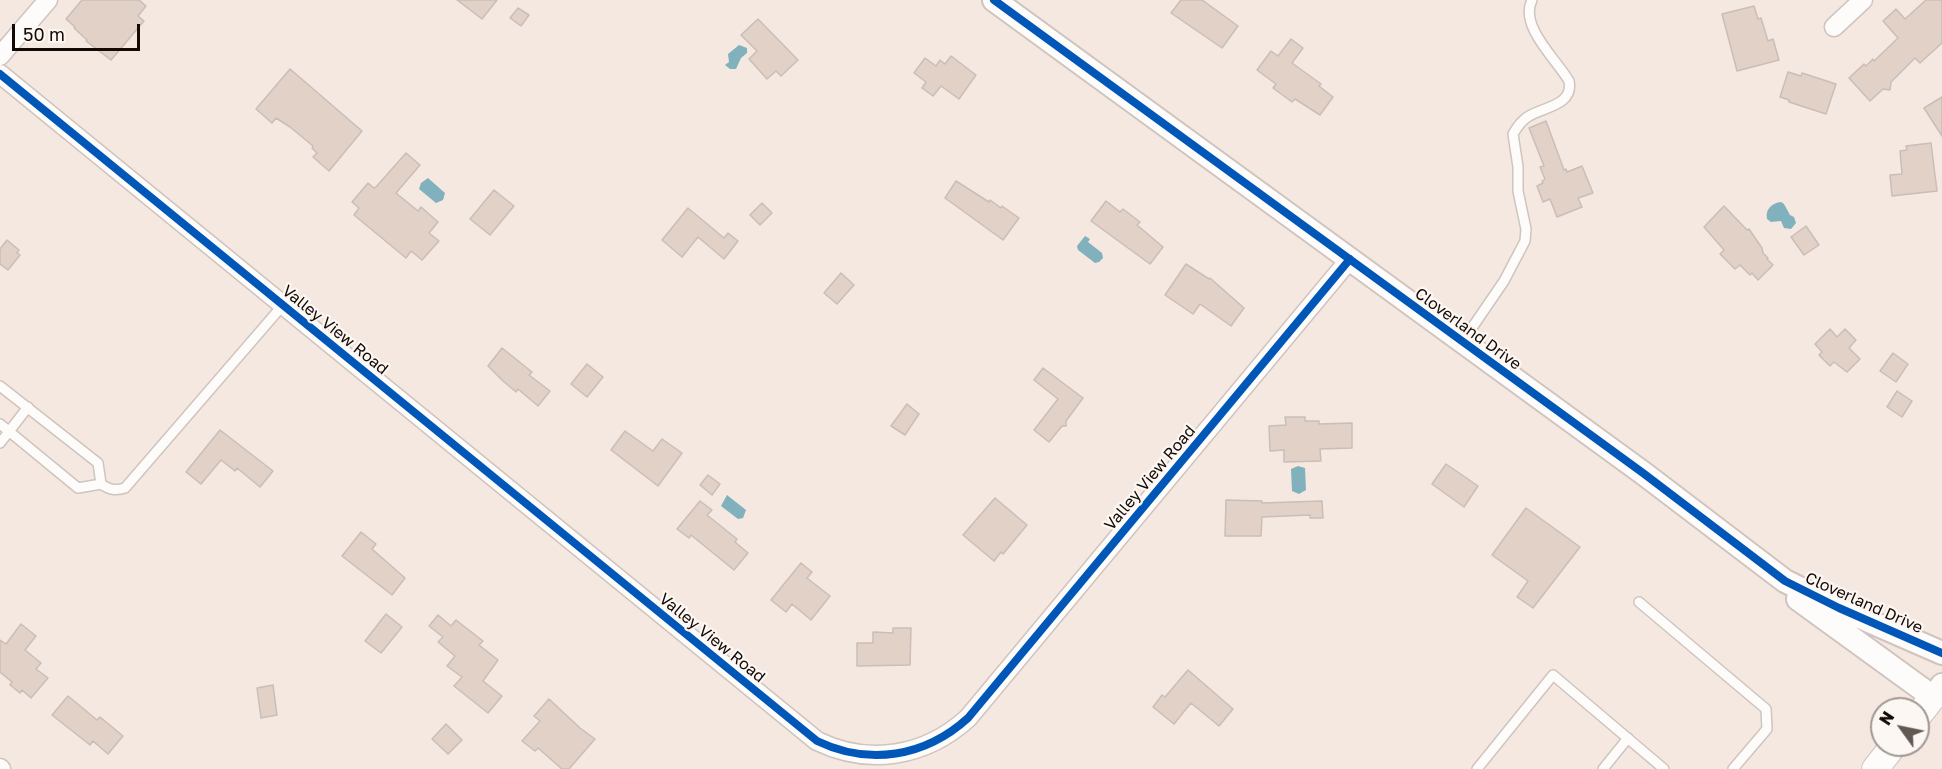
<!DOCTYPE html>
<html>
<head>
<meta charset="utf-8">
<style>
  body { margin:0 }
  #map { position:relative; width:1942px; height:769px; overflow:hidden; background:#f5e8e1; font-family:"Golos Text",sans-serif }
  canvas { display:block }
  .north { position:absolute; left:1870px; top:697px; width:60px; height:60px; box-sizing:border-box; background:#fdf7f4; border:2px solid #9f9894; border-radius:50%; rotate:303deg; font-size:16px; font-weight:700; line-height:24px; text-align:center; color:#130a05 }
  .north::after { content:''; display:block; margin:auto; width:21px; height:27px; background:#625852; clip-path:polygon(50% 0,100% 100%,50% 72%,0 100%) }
  .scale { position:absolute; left:12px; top:24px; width:128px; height:27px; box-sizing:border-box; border:3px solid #130a05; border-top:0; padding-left:8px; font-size:18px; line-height:21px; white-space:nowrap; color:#130a05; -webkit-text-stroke:4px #fdf7f4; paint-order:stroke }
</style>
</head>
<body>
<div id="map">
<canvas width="1942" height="769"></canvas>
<div class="north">N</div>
<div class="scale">50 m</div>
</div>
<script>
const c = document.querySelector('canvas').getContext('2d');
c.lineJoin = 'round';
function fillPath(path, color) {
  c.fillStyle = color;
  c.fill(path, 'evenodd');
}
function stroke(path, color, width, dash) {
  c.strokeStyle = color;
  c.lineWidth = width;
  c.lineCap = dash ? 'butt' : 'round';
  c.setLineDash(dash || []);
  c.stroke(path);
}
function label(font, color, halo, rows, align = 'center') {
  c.font = font + ' "Golos Text",sans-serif';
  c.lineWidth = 4.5;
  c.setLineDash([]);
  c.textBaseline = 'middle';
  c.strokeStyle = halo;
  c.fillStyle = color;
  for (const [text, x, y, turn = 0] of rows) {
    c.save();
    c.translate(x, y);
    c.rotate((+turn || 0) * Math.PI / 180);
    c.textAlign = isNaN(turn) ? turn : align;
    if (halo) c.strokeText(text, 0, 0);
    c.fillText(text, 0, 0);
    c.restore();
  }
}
fillPath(new Path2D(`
  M739 45 747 48V53L741 58 736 69H730L725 65 729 62 728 54Z
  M428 178 445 193 443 200 436 203 419 189 421 183Z
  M1781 202 1784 204 1790 215 1794 217 1796 223 1791 229 1784 228 1781 221 1771 222 1767 219C1765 209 1772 203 1781 202Z
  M1085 236 1090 239 1088 242 1102 253 1103 258 1099 262 1095 263 1078 250 1077 246Z
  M1298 466 1305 468 1306 490 1299 494 1292 491 1291 469Z
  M727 495 746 510 743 518 738 519 721 506Z`), '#80b1bd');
const building = new Path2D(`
  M82 0H139L146 6 138 16 144 21 111 60 86 41 87 40 74 28 75 27 66 19Z
  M457 0H497L482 19Z
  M1181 0H1202L1238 26 1222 48 1171 13Z
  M1926 0H1942V43L1920 63 1915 58 1891 82 1890 90 1883 89 1870 101 1849 78 1864 64 1866 66 1873 59 1874 61 1898 38 1883 21 1896 9 1905 19Z
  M1754 6 1758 19 1761 18 1768 41 1773 39 1779 60 1737 71 1722 14Z
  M518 8 529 15 521 26 510 18Z
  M758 19 798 60 781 76 776 71 767 79 749 59 757 51 741 35Z
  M1291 39 1303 48 1292 63 1321 84 1319 86 1333 97 1320 115 1295 99 1292 102 1273 88 1276 84 1257 70 1271 51 1278 56Z
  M951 56 976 75 959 99 941 86 933 96 922 88 926 82 914 73 925 58 936 66 940 60 945 64Z
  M290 69 362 131 329 171 313 157 317 153 312 148 313 146 290 127 276 118 272 123 256 109Z
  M1788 72 1801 76 1802 73 1836 84 1826 114 1789 102V100L1780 97Z
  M1942 97V136L1924 108Z
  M1546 121 1564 170 1566 169 1567 172 1582 166 1593 193 1578 198 1582 207 1557 217 1550 199 1543 202 1537 186 1543 183 1542 181 1545 179 1540 167 1544 166 1529 128Z
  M1931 143 1937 191 1892 196 1890 175 1902 174 1900 151 1907 150 1906 146Z
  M406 153 420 165 396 193 418 211 421 207 438 222 429 233 439 241 422 260 411 251 406 258 354 215 359 208 352 202 368 183 374 188 376 187Z
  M956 181 989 202 990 200 1001 208 1002 206 1019 218 1003 240 945 198Z
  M494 190 514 206 490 235 470 219Z
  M1106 201 1120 212 1123 209 1140 222 1137 225 1163 247 1150 264 1091 221Z
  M762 203 772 213 760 225 750 215Z
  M1724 206 1747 230 1749 229 1762 248 1763 253 1768 258 1767 259 1773 265 1758 280 1752 273 1750 275 1740 265 1735 269 1720 254 1724 250 1704 227Z
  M688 208 724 238 728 233 738 241 724 259 698 237 682 257 662 240Z
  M1806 226 1819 245 1804 255 1791 237Z
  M7 240 19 250 17 253 20 255 8 270 0 264V249Z
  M1186 264 1209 279 1210 278 1244 308 1231 326 1200 304 1193 314 1165 295Z
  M841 273 854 285 837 304 824 293Z
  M1830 329 1837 337 1845 329 1856 340 1849 348 1860 359 1847 372 1834 362 1830 366 1819 355 1822 352 1815 344Z
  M502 348 532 372 529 375 550 391 538 406 518 389 516 392 503 381 488 366Z
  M1893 353 1908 364 1896 382 1880 371Z
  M587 364 603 377 587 397 571 384Z
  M1043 368 1083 398 1066 421V426H1062L1049 442 1034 430 1058 399 1034 380Z
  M1897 391 1912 401 1902 417 1887 407Z
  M907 404 919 414 905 435 891 426Z
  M1285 417H1305V421H1319V424L1352 423V448L1320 449 1321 461 1284 462V450L1270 451 1269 426 1286 425Z
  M220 430 273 471 260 487 237 468 235 471 221 460 201 484 186 472Z
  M625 431 653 451 662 439 682 453 658 486 611 450Z
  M1446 464 1478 486 1464 507 1432 484Z
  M708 475 720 484 712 495 700 485Z
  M995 498 1027 525 1003 554 1001 552 994 561 963 535Z
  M1226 500 1262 501V503L1322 501 1323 518H1310V515L1262 517 1261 536H1225Z
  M700 501 712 510 707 515 737 539 735 542 748 553 734 570 691 535 689 538 677 529Z
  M1526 508 1580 547 1533 608 1517 597 1528 581 1492 555Z
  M361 532 376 544 372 549 405 578 392 595 342 556Z
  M801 563 812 572 807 578 830 596 811 620 792 604 786 612 771 600Z
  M386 614 402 627 381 653 365 641Z
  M438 615 451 626 456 620 483 641 479 645 498 660 483 681 502 696 488 713 454 686 462 677 447 666 455 656 438 642 443 637 429 626Z
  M21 624 36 636 25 650 41 663 36 669 48 678 31 698 22 690 20 693 10 685 12 682 0 672V640L6 644Z
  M893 628H911L910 665 857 666V643H873V632L893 633Z
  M1188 670 1233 709 1219 726 1191 703 1174 724 1153 707 1162 695 1165 697Z
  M273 685 277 715 261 718 257 688Z
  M68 696 97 720 100 717 123 736 108 754 93 741 90 745 52 715Z
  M549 699 580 728 595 739 569 769H562L538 748 535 751 522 741 540 721 534 716Z
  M446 724 462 740 448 754 432 739Z`);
fillPath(building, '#e1d1c7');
stroke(building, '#c9beb8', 1.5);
const service = new Path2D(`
  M1463 341 1504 281 1525 241 1526 229 1518 191V167L1513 134C1517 127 1522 120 1529 116 1544 107 1574 105 1569 81 1556 59 1519 26 1532 0
  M0 386 98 463 101 484
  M0 424 78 488 101 484C110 490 115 491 125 488L283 305
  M0 443 28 407
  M1639 602 1766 709 1767 729 1733 769
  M1477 769 1553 675 1664 769
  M1603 769 1628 738`);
const minor = new Path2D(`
  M1834 27 1863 0
  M0 56 48 0
  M0 74 817 741C869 766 925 757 968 718L1350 259
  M0 768 1 769`);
const tertiary = new Path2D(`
  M994 0 1643 473 1785 581 1839 608 1942 653
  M1798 599 1933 697 1942 685`);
const secondary = new Path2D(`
  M1918 716 1933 697
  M1875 769 1894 745`);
stroke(service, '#cfc4be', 12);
stroke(minor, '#cfc4be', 21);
stroke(tertiary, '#cfc4be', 26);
stroke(secondary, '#cfc4be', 28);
stroke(service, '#fefcfa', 9);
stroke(minor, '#fefcfa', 18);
stroke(tertiary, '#fefcfa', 22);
stroke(secondary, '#fefcfa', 26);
stroke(new Path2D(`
  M994 0 1643 473 1785 581 1839 608 1942 653
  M0 74 817 741C869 766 925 757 968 718L1350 259`), '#0057b8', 8);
label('16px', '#130a05', '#fdf7f4', [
  ["Cloverland Drive",1468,329,36],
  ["Valley View Road",335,330,39],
  ["Valley View Road",1150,478,-50],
  ["Cloverland Drive",1864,603,24],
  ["Valley View Road",712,638,39]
]);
</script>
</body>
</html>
